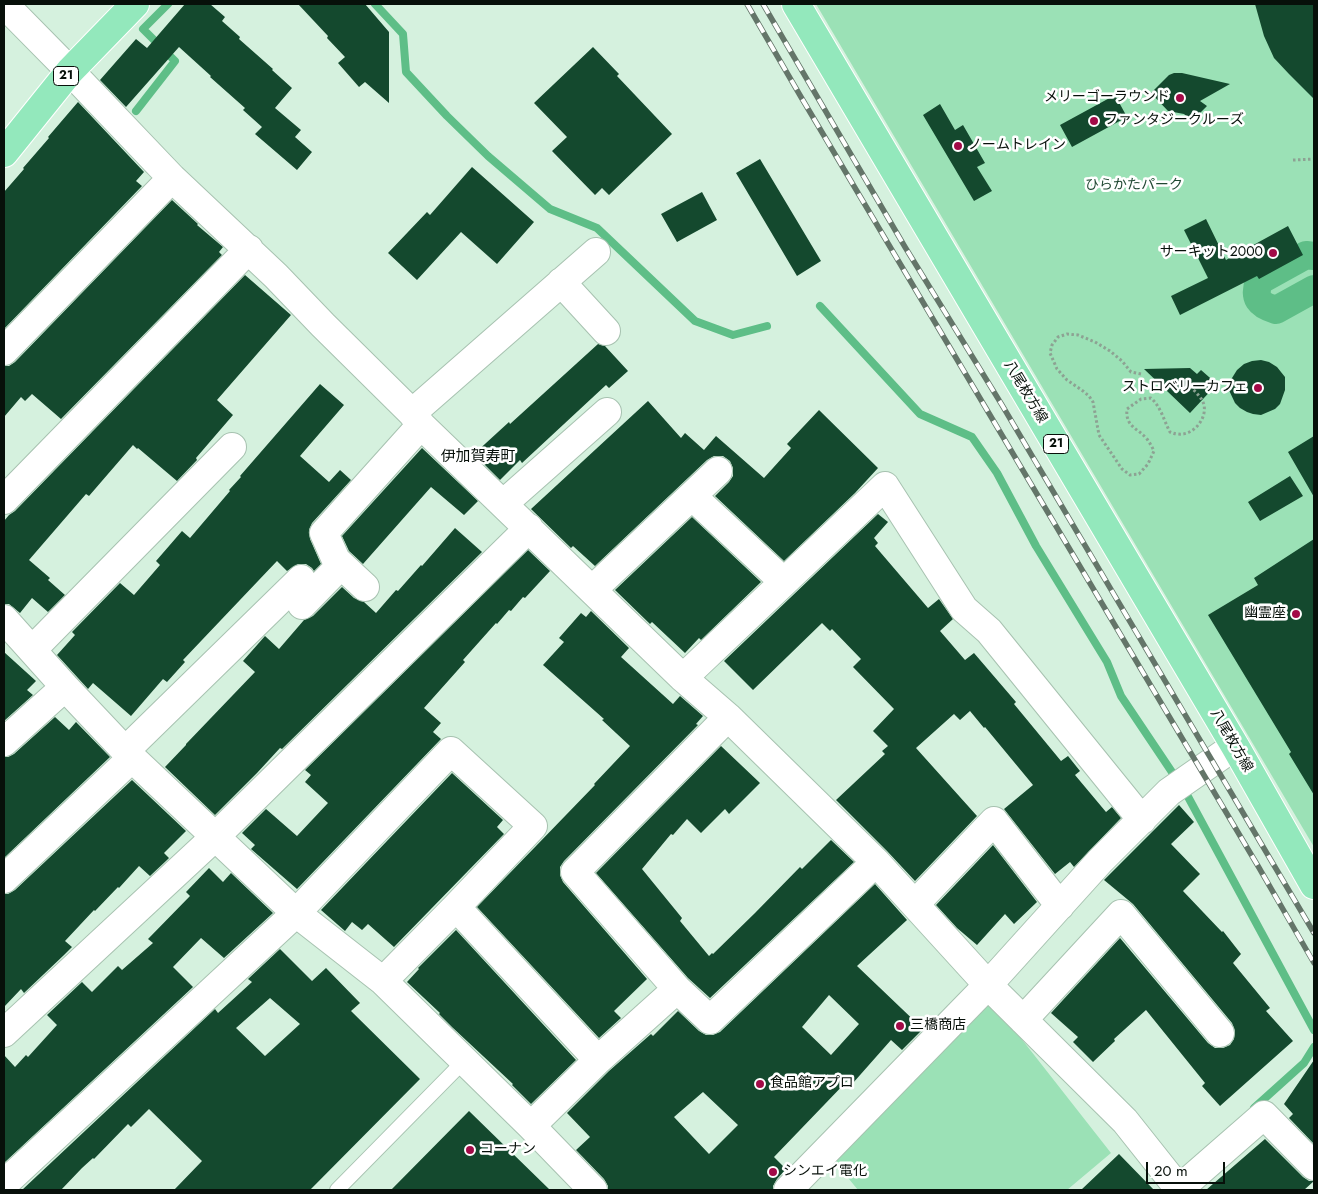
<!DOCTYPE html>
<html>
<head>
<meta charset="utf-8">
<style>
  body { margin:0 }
  #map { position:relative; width:1318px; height:1194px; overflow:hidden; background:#d5f1de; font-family:Jost,sans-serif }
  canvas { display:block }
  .frame { position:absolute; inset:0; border:5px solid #07100a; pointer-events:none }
  .scale { position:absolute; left:1146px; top:1162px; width:79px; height:22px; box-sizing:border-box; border:2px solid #07100a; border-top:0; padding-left:6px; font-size:15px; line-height:18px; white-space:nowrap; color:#07100a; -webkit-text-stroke:4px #fff; paint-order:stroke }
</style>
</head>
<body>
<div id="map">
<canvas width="1318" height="1194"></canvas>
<div class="frame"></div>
<div class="scale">20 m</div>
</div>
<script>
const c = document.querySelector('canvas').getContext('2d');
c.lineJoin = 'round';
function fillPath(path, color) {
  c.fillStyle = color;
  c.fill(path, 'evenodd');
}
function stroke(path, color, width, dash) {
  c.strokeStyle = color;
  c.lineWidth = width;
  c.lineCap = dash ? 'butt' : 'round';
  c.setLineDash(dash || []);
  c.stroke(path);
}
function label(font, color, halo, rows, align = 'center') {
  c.font = font + ' Jost,"Noto Sans JP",sans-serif';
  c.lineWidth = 5;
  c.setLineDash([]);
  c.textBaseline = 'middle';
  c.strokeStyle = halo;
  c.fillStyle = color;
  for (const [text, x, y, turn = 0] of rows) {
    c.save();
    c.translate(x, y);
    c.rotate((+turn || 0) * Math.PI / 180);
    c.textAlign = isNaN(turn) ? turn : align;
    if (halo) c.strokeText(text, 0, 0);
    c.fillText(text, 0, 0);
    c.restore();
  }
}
fillPath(new Path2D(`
  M816 4H1314V847Z
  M991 1000 1111 1153 1067 1190H858L835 1162 903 1086Z`), '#9be1b6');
stroke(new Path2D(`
  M375 4 403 34 406 72 447 116 488 156 550 209 597 228 695 321 733 335 767 326
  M136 111 175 61 143 29 168 4
  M820 306 920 414 972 437 997 473 1036 546 1107 662 1121 696 1186 793 1314 1030
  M1254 1108 1304 1063 1314 1047`), '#5ebe87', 8);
stroke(new Path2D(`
  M1314 256 1306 255 1259 281C1253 298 1259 305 1276 310L1314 289`), '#5ebe87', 28);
fillPath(new Path2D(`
  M185 4H210L225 17 222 21 240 37 239 39 273 69 272 70 292 88 275 108 301 130 295 137 312 152 297 170 255 134 262 127 243 110 245 108 210 77 211 76 179 47 126 107 100 80 136 39 147 48Z
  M298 4H365L389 32V103L365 82 359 87 338 63 345 57 327 38 328 36Z
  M1255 4H1314V99L1289 74 1274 58 1264 36Z
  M593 47 619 74 617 76 672 134 609 195 602 188 595 195 552 151 567 137 534 103Z
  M1174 73H1182L1230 84 1200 101 1207 106 1192 121 1184 114 1168 111 1151 93 1169 75Z
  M1115 95 1127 117 1072 147 1060 125Z
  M78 102 144 172 136 181 142 186 4 329V192L24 169 23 168 49 138 48 137Z
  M940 104 955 130 963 125 985 163 977 167 992 191 974 201 923 115Z
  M760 159 821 261 797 276 736 173Z
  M472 167 534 222 497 264 461 232 417 280 388 253 427 212 430 215Z
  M702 192 717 220 677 242 661 214Z
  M172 200 198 224 197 225 223 247 219 252 222 255 61 419 32 394 25 401 21 397 4 417V366H9L15 362Z
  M1206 219 1226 260 1288 226 1303 255 1259 279 1257 276 1180 315 1171 296 1208 278 1184 230Z
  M245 275 291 315 217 400 233 415 196 458 197 460 177 481 138 448 137 449 133 445 89 496 86 494 29 560 50 578 48 580 65 595 48 612 32 598 20 613 9 604H4V521L9 515 15 511Z
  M598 344 605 346 628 371 609 388 606 385 522 463 520 460 500 480 474 454 509 422 510 424Z
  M1261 360 1269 362 1277 367 1285 377V390L1280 404 1275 409 1261 415 1253 414 1247 412 1240 408 1235 403 1227 386 1237 370 1244 364 1252 361Z
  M1190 368 1197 374 1201 370 1217 384 1190 413 1144 369Z
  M320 384 344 405 300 456 329 482 340 470 351 480 312 523 309 530 310 539 321 564 314 571 312 568 306 564H298L287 571 277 561 183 660 185 662 167 682 163 679 131 716 93 683 88 689 57 655 75 635 72 632 120 583 134 595 160 565 156 561 182 531 190 538 230 491 229 490 241 477 240 476Z
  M648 401 681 438 685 433 704 450 716 436 764 478 791 448 787 444 819 410 878 468 855 493 784 561 715 496 729 482 733 476V468L730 461 723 456H714L707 460 595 566 573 546 571 548 531 509Z
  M1314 436V497L1288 452Z
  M422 448 478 501 464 515 431 487 363 564 349 551 342 536Z
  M1290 476 1303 496 1260 521 1248 502Z
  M878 514 888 522 874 538 878 543 875 546 928 608 939 599 953 619 940 631 965 660 974 653 1016 702 1014 704 1061 761 1068 756 1080 771 1075 775 1106 812 1112 807 1121 818 1074 867 1070 862 1055 874 1004 809 1033 785 985 727 984 728 970 711 960 720 954 714 916 748 977 816 915 881 887 851 836 800 885 754 882 751 888 746 873 731 894 709 853 667 861 659 832 629 830 631 822 623 753 690 724 661Z
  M692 517 761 582 701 640 699 638 685 653 652 622 650 624 615 590Z
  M455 528 482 552 282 749 280 748 257 773 215 815 165 767 186 745V744L255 672 243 661 265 636 279 649 304 620 313 616 342 587 354 598 364 602 376 613 396 590 398 591 421 565 422 566Z
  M1314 539V795L1289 754 1291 752 1208 615 1258 585 1254 578Z
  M528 550 550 571 525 598 523 597 511 611 509 610 497 624 496 623 463 660 465 662 424 708 441 723 433 732 441 739 297 889 251 849 255 845 242 833 266 809 297 836 328 803 305 782 311 775 305 770Z
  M591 611 629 648 621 657 673 704 680 696 703 716 696 724 698 725 564 861 560 867V875L563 882 647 979 614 1011 621 1018 599 1038 477 907 595 785 594 784 630 746 602 720 604 719 543 665 564 642 559 638 581 613 586 617Z
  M4 652 36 681 27 690 33 695 4 721Z
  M55 717 69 730 76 722 110 757 4 858V757H8L14 754Z
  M721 746 760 783 729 814 725 809 701 833 687 819 673 835 671 834 642 869 682 918 680 921 709 956 712 953 713 954 755 913 800 867 802 869 831 840 854 862 710 998 688 978 596 873Z
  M452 773 503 820 497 827 504 834 394 947 368 924 362 930 352 922 345 931 321 910Z
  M132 780 186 831 164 853 169 858 167 860 150 876 139 866 119 888 118 887 95 911 94 910 65 941 72 947 64 955 24 993 21 989 4 1007V894H8L15 890Z
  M1179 805 1194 822 1171 844 1200 874 1183 891 1222 932 1223 931 1241 954 1233 963 1270 1008 1266 1011 1293 1041 1220 1106 1202 1086 1205 1083 1146 1010 1114 1039 1115 1041 1093 1062 1073 1042 1078 1037 1051 1013 1120 938 1208 1043 1215 1048H1223L1230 1045 1234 1039 1235 1031 1232 1023 1133 904 1104 880Z
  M993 845 1037 902 1014 924 1005 914 977 945 957 928 936 905Z
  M209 868 223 882 231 873 273 913 224 958 201 938 173 967 193 987 4 1163V1055L15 1067 26 1055 28 1057 57 1025 47 1015 82 982 92 992 118 966 122 970 153 943 148 939 190 896 186 892Z
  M875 884 907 920 857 966 923 1029 902 1050 891 1040 853 1083 849 1079 774 1157 786 1169 777 1179 773 1186V1190H608V1186L604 1179 576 1150 590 1137 567 1113 609 1071 651 1034 653 1036 678 1011 699 1031 706 1035H713L720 1032ZM829 995 859 1024 831 1055 802 1027ZM703 1092 738 1125 709 1154 674 1117Z
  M456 930 576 1060 531 1104 512 1085 513 1084 453 1028 439 1014 440 1013 407 982 419 969 418 968Z
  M280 949 312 981 326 968 360 1003 351 1011 420 1079 310 1190H174L202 1161 149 1109 131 1127 128 1124 94 1159 93 1158 82 1168 61 1190H22L215 1009 218 1013 252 982 248 979ZM270 998 300 1024 265 1056 236 1028Z
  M1314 1060V1144L1289 1118 1293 1114 1284 1104Z
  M469 1111 550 1190H391Z
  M1265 1139 1303 1177 1309 1181H1314L1304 1190H1206Z
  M1119 1154 1154 1190H1081Z`), '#14492e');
const lane = new Path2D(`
  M337 1190 465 1060`);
const street = new Path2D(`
  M4 4 70 71 172 178 276 276 323 325 412 413 421 425 683 678 728 717 876 862 988 985 1125 1121 1179 1189
  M561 282 606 331
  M4 351 172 178
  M412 413 596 252
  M692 496 784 582
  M4 500 249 249
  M503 504 607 412
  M365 587 336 560 324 533 421 425
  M592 590 718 471
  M302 605 341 565
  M4 619 65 687 132 758 296 913 383 981 531 1126 593 1190
  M32 650 232 447
  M683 678 885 486 964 609 989 631 1142 820
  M728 717 575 872 677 989 710 1020 876 862
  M4 742 65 687
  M125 751 301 579
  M4 879 132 758
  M915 904 994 821 1060 906
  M456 907 598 1060
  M1023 1020 1121 914 1220 1033
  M4 1033 216 836 529 528
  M531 1126 598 1060 677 989
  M4 1184 296 913 451 751 533 826 456 907 383 981
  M788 1190 988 985 1100 861 1169 792 1235 746
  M1178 1190 1264 1115 1314 1166`);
const primary = new Path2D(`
  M796 4 1235 746 1314 885
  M4 153 70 71 135 4`);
stroke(lane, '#a7c2b0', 16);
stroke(street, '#a7c2b0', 30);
stroke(primary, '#fff', 30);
stroke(new Path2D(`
  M1293 160 1314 159
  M1141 374 1131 372 1122 361 1110 351 1095 342 1078 335 1067 334 1058 337 1052 345 1050 353 1057 369 1067 380 1083 391 1089 396 1093 402 1099 435 1122 469 1130 475 1139 474 1148 464 1154 451C1152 447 1150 443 1147 439 1138 428 1125 427 1127 409L1141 399 1151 398C1161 407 1164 421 1170 432 1173 433 1175 434 1178 434 1193 436 1207 419 1204 405 1202 397 1195 392 1190 386`), '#8da293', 3, [2.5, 2.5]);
stroke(lane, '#fff', 14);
stroke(street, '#fff', 28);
stroke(primary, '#93e8bc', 28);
const rail = new Path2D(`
  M747 4 801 97 1258 866 1314 963
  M763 4 905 247 1002 405 1314 933`);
stroke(rail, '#647569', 5.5);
stroke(rail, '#fff', 4, [11]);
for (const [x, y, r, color] of [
  [1180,98,5,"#a20a47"],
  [1094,121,5,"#a20a47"],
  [958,146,5,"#a20a47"],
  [1273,253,5,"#a20a47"],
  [1258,388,5,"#a20a47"],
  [1296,614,5,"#a20a47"],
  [900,1026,5,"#a20a47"],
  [760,1084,5,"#a20a47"],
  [470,1150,5,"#a20a47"],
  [773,1172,5,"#a20a47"]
]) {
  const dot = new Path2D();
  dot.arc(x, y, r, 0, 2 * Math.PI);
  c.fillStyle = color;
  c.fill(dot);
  stroke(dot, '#fff', 2);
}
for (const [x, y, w] of [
  [66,76,25],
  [1056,444,25]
]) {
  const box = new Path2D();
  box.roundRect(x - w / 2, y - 9.5, w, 19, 4);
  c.fillStyle = '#fff';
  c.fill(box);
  stroke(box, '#07100a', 1);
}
label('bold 12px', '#07100a', null, [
  ["21",66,76],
  ["21",1056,444]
]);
label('14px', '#07100a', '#fff', [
  ["メリーゴーラウンド",1170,98,"right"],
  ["ファンタジークルーズ",1104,121],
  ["ノームトレイン",968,146],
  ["サーキット2000",1263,253,"right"],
  ["ストロベリーカフェ",1248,388,"right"],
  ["幽霊座",1286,614,"right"],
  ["三橋商店",910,1026],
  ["食品館アプロ",770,1084],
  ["コーナン",480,1150],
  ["シンエイ電化",783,1172]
], 'left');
label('14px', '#214933', '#fff', [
  ["ひらかたパーク",1134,186]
]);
label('14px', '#07100a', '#fff', [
  ["八尾枚方線",1025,392,59],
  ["八尾枚方線",1231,741,60]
]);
label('15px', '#07100a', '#fff', [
  ["伊加賀寿町",478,457]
]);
</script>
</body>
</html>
